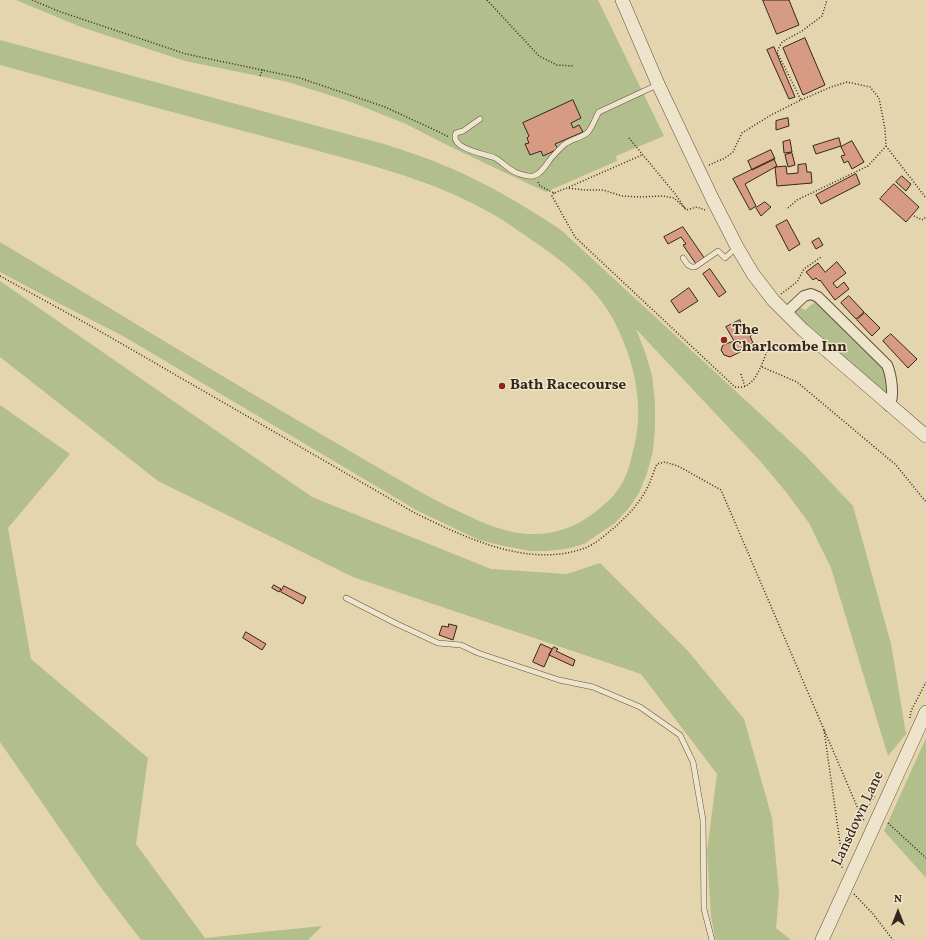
<!DOCTYPE html>
<html>
<head>
<meta charset="utf-8">
<style>
  body { margin:0 }
  #map { position:relative; width:926px; height:940px; overflow:hidden; background:#e5d5af; font-family:Vollkorn,serif }
  canvas { display:block }
  .north { position:absolute; left:878px; top:892px; width:40px; height:40px; -webkit-text-stroke:3px #eee4cb; paint-order:stroke; rotate:0deg; font-size:11px; font-weight:700; line-height:16px; text-align:center; color:#33271c }
  .north::after { content:''; display:block; margin:auto; width:14px; height:18px; background:#33271c; clip-path:polygon(50% 0,100% 100%,50% 72%,0 100%) }
</style>
</head>
<body>
<div id="map">
<canvas width="926" height="940"></canvas>
<div class="north">N</div>
</div>
<script>
const c = document.querySelector('canvas').getContext('2d');
c.lineJoin = 'round';
function fillPath(path, color) {
  c.fillStyle = color;
  c.fill(path, 'evenodd');
}
function stroke(path, color, width, dash) {
  c.strokeStyle = color;
  c.lineWidth = width;
  c.lineCap = dash ? 'butt' : 'round';
  c.setLineDash(dash || []);
  c.stroke(path);
}
function label(font, color, halo, rows, align = 'center') {
  c.font = font + ' Vollkorn,serif';
  c.lineWidth = 3;
  c.setLineDash([]);
  c.textBaseline = 'middle';
  c.strokeStyle = halo;
  c.fillStyle = color;
  for (const [text, x, y, turn = 0] of rows) {
    c.save();
    c.translate(x, y);
    c.rotate((+turn || 0) * Math.PI / 180);
    c.textAlign = isNaN(turn) ? turn : align;
    if (halo) c.strokeText(text, 0, 0);
    c.fillText(text, 0, 0);
    c.restore();
  }
}
fillPath(new Path2D(`
  M16 0H598L664 136 616 156 617 161 546 192 455 149 406 124 351 102 288 82 185 61 81 27Z
  M0 40 384 144C406 151 427 158 448 167 488 184 525 206 561 230L806 456 853 506 891 644 906 734 888 756 831 568 809 523 786 492 761 462 636 329 645 352 652 375 655 403V427L653 451 647 473 639 493 629 508 615 523 584 544 566 549 547 551H530L504 546 479 540 418 511 123 336 62 305 0 272V242C112 309 224 378 338 444 374 465 410 487 447 506 469 516 489 527 513 532 542 538 571 531 594 513 602 506 611 500 617 491 625 481 629 468 632 455 646 409 635 361 613 319 594 284 561 260 529 238 518 231 507 222 496 216 430 177 354 161 281 141 187 116 94 91 0 65Z
  M0 281 312 497 491 569 567 574 600 563 688 651 744 719 772 818 779 893 776 928 791 940H717L715 938 711 916 707 851 717 774 641 674 353 577 158 481 0 357Z
  M815 302 882 365 887 373 888 397 792 311 798 306 805 310Z
  M0 405 70 454 8 528 31 659 148 758 136 844 205 938 322 926 308 940H141L99 885 0 742Z
  M926 738V878L884 831Z`), '#b2be8c');
const building = new Path2D(`
  M763 0H789L799 25 777 34Z
  M805 38 825 85 803 95 783 48Z
  M774 47 795 97 789 99 767 50Z
  M573 100 581 118 571 123 573 128 579 125 583 132 555 144 558 149 543 156 541 151 530 155 525 144 529 143 527 138 529 136 523 123Z
  M788 118 789 126 776 130V121Z
  M839 138 841 146 816 154 813 146Z
  M790 140 792 152 784 153 783 142Z
  M852 141 864 162 852 169 848 161 844 163 841 156 845 155 841 147Z
  M771 150 775 159 752 170 748 161Z
  M792 153 795 165 788 167 785 155Z
  M774 159 777 166 745 184 756 206 750 210 733 179Z
  M806 164 807 172H811L812 183 777 186 775 167 786 166 787 174 798 173V165Z
  M856 174 860 184 821 204 816 195Z
  M902 176 911 184 906 191 896 182Z
  M894 184 919 207 906 222 880 199Z
  M765 202 771 207 761 216 756 208Z
  M787 220 800 244 789 251 776 226Z
  M683 227 705 259 696 264 683 245 686 244 681 237 668 244 664 237Z
  M819 238 823 245 816 249 812 242Z
  M837 262 846 273 833 283 837 288 844 282 849 289 835 300 820 280 819 281 816 278 813 280 806 272 818 263 825 272Z
  M710 269 726 292 719 297 703 274Z
  M689 288 698 301 679 313 671 301Z
  M849 296 864 312 856 319 841 303Z
  M865 313 880 328 872 336 857 320Z
  M740 320 741 324H744L746 330 749 329 752 335 750 336 753 343 741 348 742 351 730 357 724 355 721 350 723 345 734 341 726 327Z
  M891 334 917 359 908 368 883 341Z
  M274 585 281 589 279 592 272 588Z
  M284 586 306 597 303 604 281 592Z
  M449 624 457 626 453 640 439 635 442 626 448 627Z
  M246 632 266 644 262 650 243 638Z
  M541 644 552 649 544 667 533 662Z
  M554 647 558 649 556 651 575 660 573 666 549 655Z`);
fillPath(building, '#d79b84');
stroke(building, '#33271c', 1);
const service = new Path2D(`
  M480 119 463 131 456 133C449 149 486 154 495 158 501 161 505 166 510 169 515 173 527 177 533 176 542 174 547 163 552 157 556 153 561 147 565 144 572 139 581 138 587 133 592 129 595 118 599 112L657 85
  M683 258 688 265 692 267H695L718 251 725 258 737 247
  M346 598 397 624 438 643 461 645 478 653 559 680 593 687 640 707 680 735 693 762 703 820 704 909 712 940`);
const minor = new Path2D(`
  M786 313 804 296 811 294 818 297 887 365C891 374 895 397 889 406`);
const tertiary = new Path2D(`
  M622 0 658 84 712 198 737 247 753 274 773 300 803 330 926 436
  M822 940 926 712`);
stroke(service, '#605241', 6);
stroke(minor, '#605241', 12);
stroke(tertiary, '#605241', 14);
stroke(new Path2D(`
  M32 0 58 11 186 54 300 78 385 107 437 131 449 137
  M487 0 539 56 557 65 574 66
  M260 76 263 69
  M629 138 676 195 686 210 697 207 705 210
  M886 146 926 198
  M709 165 725 158 733 152 742 133 771 115 801 100 777 52 782 42 802 31 822 16 827 0
  M538 182 540 186 554 193 567 188 585 190H603L622 196 640 197 663 196 674 198 685 208
  M569 187 642 155
  M554 193 552 196 575 237 735 387C757 391 762 360 770 345
  M788 208 797 200 868 166 886 146 885 129 879 98 870 87 847 82 831 87 801 100
  M914 216 922 220 926 217
  M0 276 91 326 413 512C464 537 528 569 585 548 596 544 606 534 615 527 626 517 638 505 645 492 650 484 653 473 657 464L665 462 678 466 721 490 862 818 864 820
  M781 294 797 282 804 269 821 257
  M762 367 797 382 896 465 926 502
  M741 374 745 387
  M910 718 911 711 926 682
  M824 730 842 857V869
  M862 818 875 795
  M888 823 926 858
  M854 894 873 914 893 940`), '#33271c', 1.5, [1, 2]);
stroke(service, '#eee4cb', 5);
stroke(minor, '#eee4cb', 10);
stroke(tertiary, '#eee4cb', 13);
for (const [x, y, r, color] of [
  [724,340,4,"#8f2418"],
  [502,386,4,"#8f2418"]
]) {
  const dot = new Path2D();
  dot.arc(x, y, r, 0, 2 * Math.PI);
  c.fillStyle = color;
  c.fill(dot);
  stroke(dot, '#eee4cb', 1.5);
}
label('bold 15px', '#33271c', '#eee4cb', [
  ["The",732,331],
  ["Charlcombe Inn",732,348],
  ["Bath Racecourse",510,386]
], 'left');
label('15px', '#33271c', '#eee4cb', [
  ["Lansdown Lane",859,819,-65]
]);
</script>
</body>
</html>
